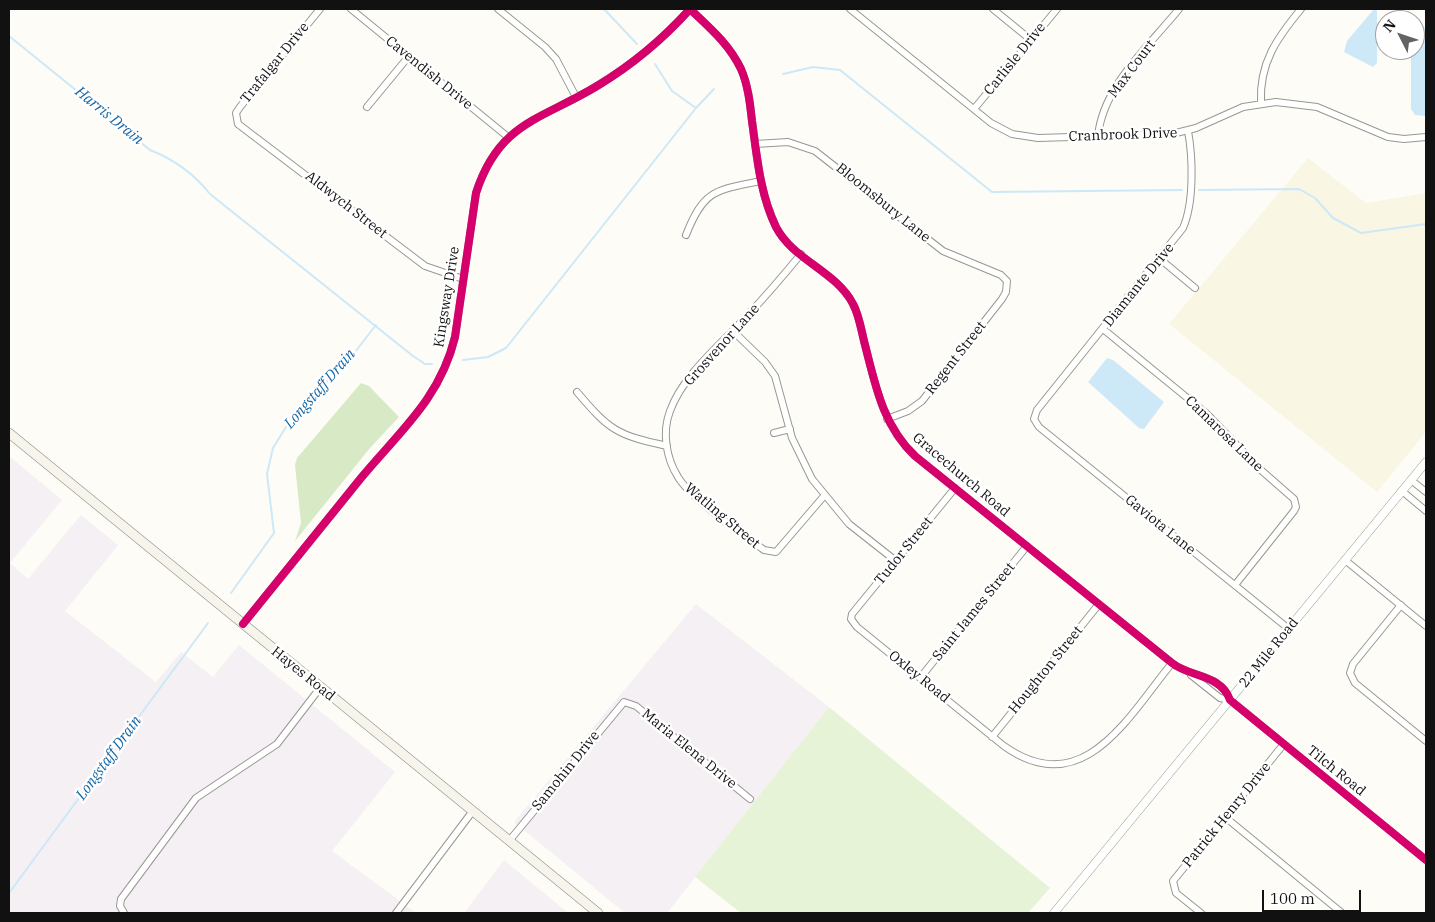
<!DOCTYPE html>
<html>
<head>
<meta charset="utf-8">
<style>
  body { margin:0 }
  #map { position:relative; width:1435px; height:922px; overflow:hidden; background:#fdfcf7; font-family:"IBM Plex Serif",serif }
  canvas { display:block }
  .frame { position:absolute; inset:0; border:10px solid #111; pointer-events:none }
  .north { position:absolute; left:1375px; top:10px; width:50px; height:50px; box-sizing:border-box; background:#fff; border:1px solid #a0a0a0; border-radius:50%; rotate:311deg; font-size:14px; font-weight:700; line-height:20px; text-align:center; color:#111 }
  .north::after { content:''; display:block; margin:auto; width:18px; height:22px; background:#646362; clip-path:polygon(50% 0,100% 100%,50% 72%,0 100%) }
  .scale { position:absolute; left:1262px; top:890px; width:99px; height:22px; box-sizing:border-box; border:2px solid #111; border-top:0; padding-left:6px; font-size:15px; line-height:18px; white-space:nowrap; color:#111; -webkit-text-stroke:4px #fff; paint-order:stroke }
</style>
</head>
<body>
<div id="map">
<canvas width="1435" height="922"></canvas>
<div class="frame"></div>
<div class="north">N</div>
<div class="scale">100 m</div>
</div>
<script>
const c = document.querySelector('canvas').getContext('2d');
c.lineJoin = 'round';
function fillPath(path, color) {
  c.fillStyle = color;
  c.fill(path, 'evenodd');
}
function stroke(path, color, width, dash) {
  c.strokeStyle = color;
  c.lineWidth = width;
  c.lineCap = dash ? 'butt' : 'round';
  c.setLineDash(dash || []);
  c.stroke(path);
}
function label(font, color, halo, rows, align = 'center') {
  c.font = font + ' "IBM Plex Serif",serif';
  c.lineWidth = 5;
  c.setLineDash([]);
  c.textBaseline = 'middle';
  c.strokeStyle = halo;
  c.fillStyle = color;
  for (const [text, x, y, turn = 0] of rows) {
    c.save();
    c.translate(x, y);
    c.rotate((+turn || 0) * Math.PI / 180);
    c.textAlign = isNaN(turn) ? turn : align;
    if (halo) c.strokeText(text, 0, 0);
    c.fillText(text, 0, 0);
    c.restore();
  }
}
fillPath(new Path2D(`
  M9 456 62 500 10 563 28 579 81 515 118 545 65 611 156 682 181 652 213 677 239 645 395 772 332 851 416 913H9Z
  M696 604 829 707 667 913H625L514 822Z
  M504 860 562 908 568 913H464Z`), '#f5f0f3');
fillPath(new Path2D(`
  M1308 158 1366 203 1426 193V432L1377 492 1169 324Z`), '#f9f7e4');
fillPath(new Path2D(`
  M829 707 1050 888 1028 913H741L695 877Z`), '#e7f3d7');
fillPath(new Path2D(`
  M361 383 369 386 399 417 370 448 295 541 301 523 295 465 297 458Z`), '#d8eac5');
fillPath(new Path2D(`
  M1374 9 1377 11V63L1373 67 1344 52 1347 41Z
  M1419 23 1426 29 1425 116 1415 115 1411 109V50H1415V24Z
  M1107 358 1113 360 1164 402 1144 429 1139 428 1088 382Z`), '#cde8f7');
stroke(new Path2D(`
  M604 9 637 44
  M9 36 150 150C173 159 195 175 210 194L413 356 425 364H432
  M655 64 672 91 696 108
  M783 74 813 67 840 70 992 192 1182 190
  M1199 190 1299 189 1315 198 1333 218 1361 233 1426 224
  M463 360 488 357 506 348 696 108 714 89
  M231 593 274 533 267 474 273 448 291 419 355 352 376 325
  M9 893 208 623`), '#cde8f7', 2);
const minor = new Path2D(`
  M320 9 240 107 236 113 238 124 425 266 463 279
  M351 9 508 137
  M498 9 545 47 556 59 576 97
  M690 9C710 28 729 44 741 69 748 85 750 103 752 121 757 157 760 194 776 227 793 260 836 271 853 304 859 315 861 329 864 341 875 383 882 425 915 456L1172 663C1191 678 1221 674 1230 700L1426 860
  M850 9 991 123 1012 134 1038 138 1172 134 1196 128 1243 107 1276 102 1317 107 1388 137 1404 139 1426 137
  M993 9 1031 40
  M1261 103C1259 63 1277 38 1301 9
  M367 107 409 56
  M974 109 1057 9
  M1188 131C1193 158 1194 203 1183 228L1037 410 1034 419 1039 427 1289 629
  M1098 136C1103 86 1149 46 1179 9
  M755 144 788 142 815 151 943 251 1001 275 1007 281 1006 292 1002 299 922 401 908 411 887 419
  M686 235C704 189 716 190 761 181
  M801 254C783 276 765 297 746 317 720 345 683 375 670 411 662 432 666 458 678 477 691 499 742 533 764 550L776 552 824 496
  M1160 259 1195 288
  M1103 329 1207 414 1262 471 1294 499 1296 507 1294 511 1235 585
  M733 331 765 362 775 376 792 438 812 479 849 524 896 561
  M577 392C610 431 617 435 667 446
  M774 433 790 429
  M1411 480 1426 492
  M955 488 852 614 851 619 857 627 1004 746C1083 802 1128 717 1172 663
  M1402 491 1426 511
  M1345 560 1426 626
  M1401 605 1353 664 1350 673 1355 683 1426 741
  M243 624C282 576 321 527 361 478 399 432 440 399 455 337L476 193C499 122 541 120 597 86 632 65 663 39 690 9
  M1191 675 1220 698 1230 700
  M920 678 1027 546
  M992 737 1099 604
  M1225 817 1342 913
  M509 841 624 702 636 706 750 799
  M124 913 120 906 121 899 196 798 277 744 320 688
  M396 913 472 812
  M1201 913 1176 893 1173 881 1283 745`);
const tertiary = new Path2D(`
  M1054 913 1426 462`);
const secondary = new Path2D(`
  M9 433 598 913`);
stroke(minor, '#979795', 8);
stroke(tertiary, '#979795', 9);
stroke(secondary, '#8e8d8b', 10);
stroke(minor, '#fffffe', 6);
stroke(tertiary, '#fffffe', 8);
stroke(secondary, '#f6f4eb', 9);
stroke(new Path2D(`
  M690 9C710 28 729 44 741 69 748 85 750 103 752 121 757 157 760 194 776 227 793 260 836 271 853 304 859 315 861 329 864 341 875 383 882 425 915 456L1172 663C1191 678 1221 674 1230 700L1426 860
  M243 624C282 576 321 527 361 478 399 432 440 399 455 337L476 193C499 122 541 120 597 86 632 65 663 39 690 9`), '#d6006c', 8);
label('14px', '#111', '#fff', [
  ["Carlisle Drive",1015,59,-51],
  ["Trafalgar Drive",275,63,-51],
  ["Max Court",1132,69,-53],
  ["Cavendish Drive",429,73,39],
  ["Cranbrook Drive",1123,135,-2],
  ["Bloomsbury Lane",883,203,39],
  ["Aldwych Street",346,205,38],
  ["Diamante Drive",1139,285,-51],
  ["Kingsway Drive",447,297,-81],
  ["Grosvenor Lane",722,345,-48],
  ["Regent Street",956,358,-52],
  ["Camarosa Lane",1224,434,44],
  ["Gracechurch Road",961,475,40],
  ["Watling Street",722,516,40],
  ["Gaviota Lane",1160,525,39],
  ["Tudor Street",904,551,-51],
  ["Saint James Street",974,612,-51],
  ["22 Mile Road",1269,653,-51],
  ["Houghton Street",1046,670,-51],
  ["Hayes Road",303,674,39],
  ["Oxley Road",919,677,39],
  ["Maria Elena Drive",689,749,39],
  ["Samohin Drive",566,771,-51],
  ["Tilch Road",1336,771,39],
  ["Patrick Henry Drive",1227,815,-51]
]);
label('italic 15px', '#1768a6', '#fff', [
  ["Harris Drain",109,116,39],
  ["Longstaff Drain",320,389,-49],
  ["Longstaff Drain",109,758,-54]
]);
</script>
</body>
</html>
